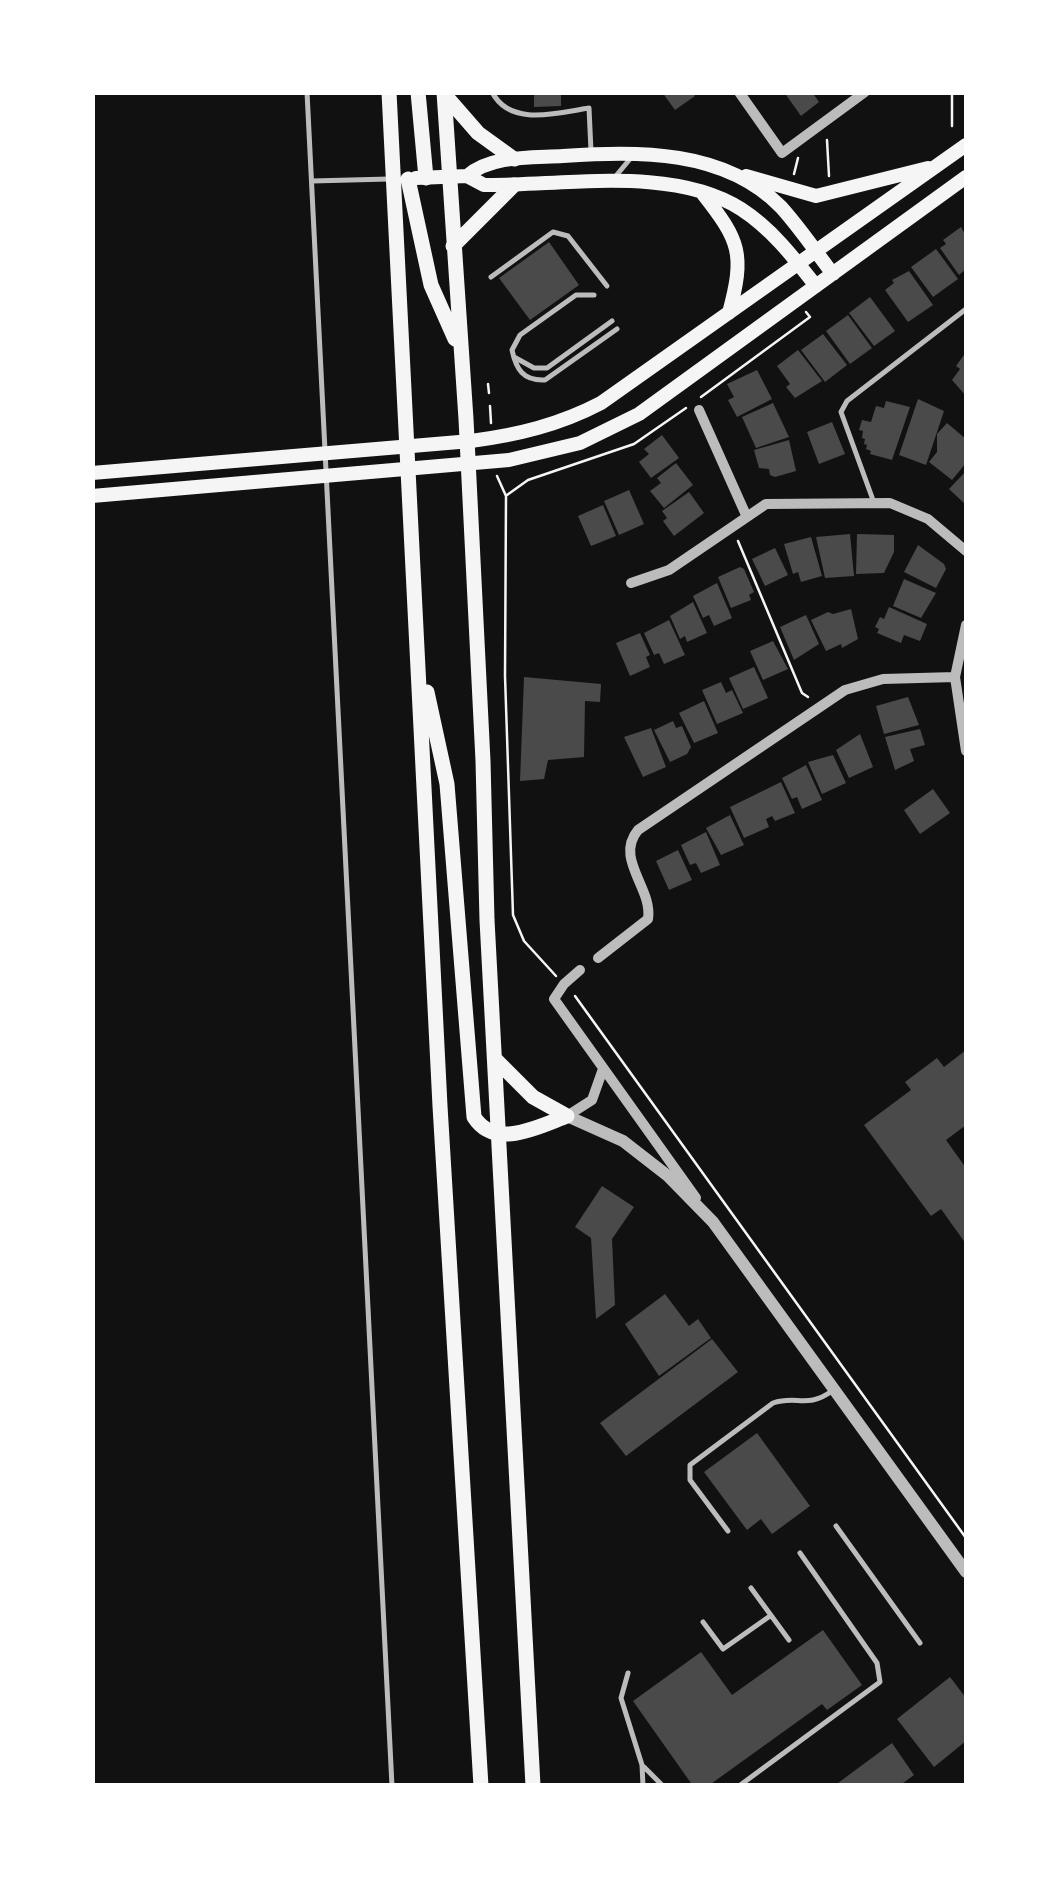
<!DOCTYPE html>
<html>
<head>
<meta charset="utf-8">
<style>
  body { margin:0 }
  #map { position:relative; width:1059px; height:1878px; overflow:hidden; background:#111; font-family:"Crimson Pro",serif }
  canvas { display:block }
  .frame { position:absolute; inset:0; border:95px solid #fff; pointer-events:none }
</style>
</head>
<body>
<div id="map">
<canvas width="1059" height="1878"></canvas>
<div class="frame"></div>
</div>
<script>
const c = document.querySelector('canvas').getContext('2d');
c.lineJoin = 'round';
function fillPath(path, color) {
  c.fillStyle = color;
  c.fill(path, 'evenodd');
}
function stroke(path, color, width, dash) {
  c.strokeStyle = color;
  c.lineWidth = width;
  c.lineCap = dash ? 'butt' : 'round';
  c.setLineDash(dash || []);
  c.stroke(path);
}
fillPath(new Path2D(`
  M534 92H561V106L534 107Z
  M662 92H693L695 96 675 110Z
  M784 92H812L819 102 801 116Z
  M961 227 966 236V269L959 275 940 248 946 244 943 240Z
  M549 242 579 285 530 320 499 278Z
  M936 249 958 279 933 297 911 267Z
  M909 271 933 305 908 322 885 290 894 283 892 280Z
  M870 297 895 331 874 346 849 313Z
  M848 315 872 348 850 364 826 331Z
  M823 334 847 365 825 382 801 350Z
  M798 350 822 381 795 398 786 387 790 384 777 366Z
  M966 352V396L952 380 960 369 956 366Z
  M757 370 772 399 737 417 728 400 734 397 727 384Z
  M918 399 944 411 926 465 899 455Z
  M886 401 910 407 892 460 870 454 871 451 866 449 867 445 864 444 865 439 862 438 863 431 859 430 862 420 871 422 876 406 884 408Z
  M773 403 789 437 756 448 742 417Z
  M832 422 845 454 819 464 807 432Z
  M947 423 966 439V463L952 480 929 462 937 452V434Z
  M662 435 679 458 651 478 639 462 649 454 644 449Z
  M789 440 796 471 775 477 770 475 769 469 759 468 754 450Z
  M676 463 693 485 664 508 650 491 661 483 657 478Z
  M966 471V505L949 489Z
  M629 490 644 524 619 535 604 501Z
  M689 492 704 513 674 536 663 521 667 518 662 511Z
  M603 505 616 536 591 546 578 516Z
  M850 534 854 576 825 578 816 537Z
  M857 534 894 535V552L884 573 856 574Z
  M811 537 822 576 801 582 798 572 793 574 784 544Z
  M918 545 944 564 946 569 936 588 904 572Z
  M775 548 788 575 765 586 752 559Z
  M740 567 744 569 754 592 749 595 751 600 731 608 718 577Z
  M904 579 936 593 921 618 893 606Z
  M717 583 732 618 714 626 709 615 703 618 693 596Z
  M693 602 707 633 687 642 685 636 680 639 670 616Z
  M889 607 927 624 920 641 904 635 901 643 877 633 879 629 875 627 880 617 884 619Z
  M851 609 858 639 842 648 841 644 826 651 811 620 828 612 833 614Z
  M806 615 819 644 794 660 780 627Z
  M669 620 685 655 664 664 659 653 654 655 644 633Z
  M640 633 650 655 646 657 650 667 630 676 616 643Z
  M773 641 788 669 763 680 750 651Z
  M754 667 768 698 743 709 729 678Z
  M524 677 601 684 600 702 585 701 584 757 548 760 544 779 520 781Z
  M721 682 726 693 732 690 743 713 717 724 702 690Z
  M908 697 919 725 884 734 876 706Z
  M704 701 718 733 694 743 679 713Z
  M673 721 676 728 682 726 691 747 687 754 670 762 654 730Z
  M651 728 666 767 643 777 624 737Z
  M920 729 925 745 910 749 914 761 895 770 885 737Z
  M860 734 873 767 849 778 836 750Z
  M833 755 846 783 822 794 808 762Z
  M806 765 822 800 802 809 797 797 792 799 782 778Z
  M781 782 795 813 775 821 772 816 766 819 769 827 744 838 730 807Z
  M933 789 950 813 920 834 904 810Z
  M730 815 744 845 721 855 706 828Z
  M706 832 720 865 701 873 696 863 690 865 681 845Z
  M678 850 692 880 669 890 656 861Z
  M966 1050V1125L946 1140 966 1168V1244L941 1209 931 1216 864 1125 911 1090 905 1082 937 1058 944 1067Z
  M602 1186 634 1207 612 1239 615 1305 596 1319 591 1238 575 1227Z
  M665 1294 689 1326 698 1319 711 1338 659 1376 625 1324Z
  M712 1339 738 1372 626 1456 600 1423Z
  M757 1433 810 1506 772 1534 761 1519 747 1530 704 1472Z
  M823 1630 862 1685 827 1710 822 1704 708 1786H693L633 1701 701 1652 732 1695Z
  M950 1677 966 1698V1741L934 1767 897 1719Z
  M892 1743 914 1775 899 1786H834Z`), '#4a4a4a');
stroke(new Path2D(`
  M952 126V92
  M827 140 829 176
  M794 174 798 158
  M488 384 489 393
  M701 397 810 317 806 312
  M490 406 491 423
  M497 476 506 496 505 676 513 915 524 941 556 976
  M507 495 528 480 634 444 686 408
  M738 541 802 693 808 697
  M575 996 966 1538`), '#f5f5f5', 2.5);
stroke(new Path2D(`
  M307 92 392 1786
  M492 92C510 127 557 113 589 108L591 151
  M615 177 630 159
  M312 181 389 179
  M491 277 553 232 568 236 607 286
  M594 295H576L520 335 512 350C516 369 523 381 545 380L617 329
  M514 357 534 368H547L612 321
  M873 500 841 412 847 401 966 309
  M836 1526 920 1643
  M728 1531 690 1480V1465L773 1403C797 1395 807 1409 832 1391
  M751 1588 789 1640
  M703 1622 723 1649 770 1616
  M628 1673 621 1698 642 1765 643 1786
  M644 1767 663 1786
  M739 1786 880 1682 877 1663 800 1553`), '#bcbcbc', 5);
stroke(new Path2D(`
  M739 92 782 153 865 92
  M699 410 746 515
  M631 583 669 570 766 504 890 503 928 519 966 551
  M966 625 955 677 966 751
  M598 958 648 919C653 888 614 859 638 830L845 690 883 679 955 677
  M580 970 564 984 554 999 696 1198
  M567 1116 592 1100 603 1069`), '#bcbcbc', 10);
stroke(new Path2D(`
  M567 1116 623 1141 668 1176 713 1222 966 1572`), '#bcbcbc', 12);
stroke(new Path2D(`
  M467 176C492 155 531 158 563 156 638 151 724 149 781 207 800 228 816 252 833 274
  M746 176 816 196 928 168
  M416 178 467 176 484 185C562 186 672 165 741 209 772 229 794 258 816 286
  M703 194C740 241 745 254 729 313
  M92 473 471 441C517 435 559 425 601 403L966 145
  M92 496 509 460 580 443 639 414 966 177`), '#f5f5f5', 14);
stroke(new Path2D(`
  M389 92 440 1106 481 1786
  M418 92 426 178
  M444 92 466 419 483 761 487 920 533 1786
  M444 94 478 133 514 159
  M408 179 431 285 455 339
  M453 246 514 185
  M427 692 447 784 474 1117C495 1150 538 1127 567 1116
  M495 1059 533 1097 567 1116`), '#f5f5f5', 15);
</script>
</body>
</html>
